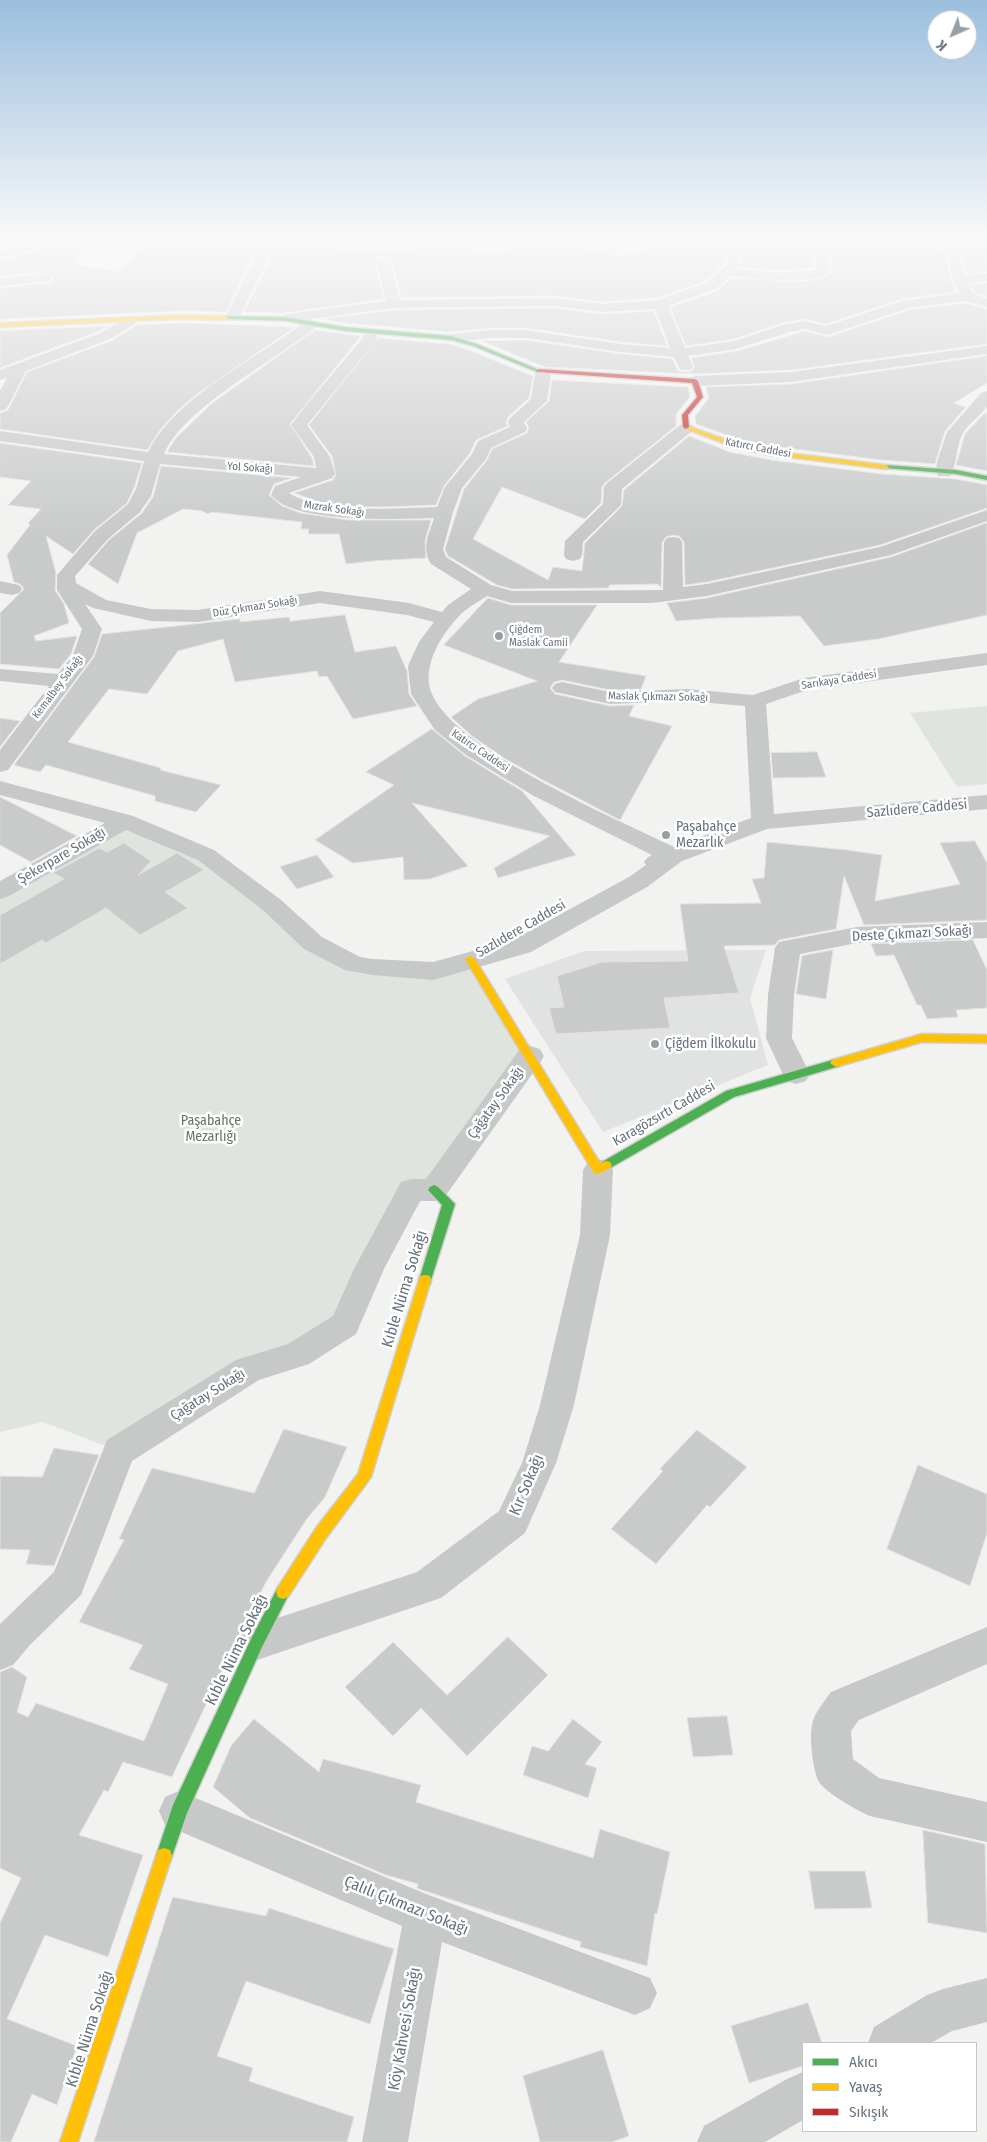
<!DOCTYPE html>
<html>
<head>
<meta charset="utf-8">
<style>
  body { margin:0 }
  #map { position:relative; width:987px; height:2142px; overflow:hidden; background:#f2f2f1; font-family:"Fira Sans Condensed",sans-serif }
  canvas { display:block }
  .legend { position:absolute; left:802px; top:2042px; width:175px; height:90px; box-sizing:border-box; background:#fff; border:1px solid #c2c7cb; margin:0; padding:6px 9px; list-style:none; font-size:15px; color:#66727d }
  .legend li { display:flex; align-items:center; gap:10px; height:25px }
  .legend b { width:25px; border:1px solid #c2c7cb }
  .north { position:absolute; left:927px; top:10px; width:50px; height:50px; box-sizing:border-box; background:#fff; border:1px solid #c2c7cb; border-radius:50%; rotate:224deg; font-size:14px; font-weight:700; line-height:20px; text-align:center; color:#66727d }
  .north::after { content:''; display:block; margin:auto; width:18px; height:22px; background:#979fa6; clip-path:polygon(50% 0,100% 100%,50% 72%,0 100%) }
</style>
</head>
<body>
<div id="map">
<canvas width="987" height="2142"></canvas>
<ul class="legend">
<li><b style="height:6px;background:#4caf50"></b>Akıcı</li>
<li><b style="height:6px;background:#ffc107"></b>Yavaş</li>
<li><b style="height:6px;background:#c62828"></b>Sıkışık</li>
</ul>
<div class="north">K</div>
</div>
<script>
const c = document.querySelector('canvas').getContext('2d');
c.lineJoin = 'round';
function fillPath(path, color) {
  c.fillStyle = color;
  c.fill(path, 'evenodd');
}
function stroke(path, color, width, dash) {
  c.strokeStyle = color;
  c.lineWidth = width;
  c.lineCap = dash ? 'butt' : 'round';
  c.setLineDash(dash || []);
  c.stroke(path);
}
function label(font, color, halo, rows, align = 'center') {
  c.font = font + ' "Fira Sans Condensed",sans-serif';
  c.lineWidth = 5;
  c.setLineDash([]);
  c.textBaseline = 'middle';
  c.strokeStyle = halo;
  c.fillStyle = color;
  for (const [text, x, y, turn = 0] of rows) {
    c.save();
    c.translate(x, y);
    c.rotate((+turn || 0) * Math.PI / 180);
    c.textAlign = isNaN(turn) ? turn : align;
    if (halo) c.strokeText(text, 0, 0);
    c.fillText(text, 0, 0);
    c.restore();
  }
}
fillPath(new Path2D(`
  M766 950 750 998 768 1065 603 1132 505 979 584 951Z`), '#e1e2e2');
fillPath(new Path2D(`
  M987 706V784L957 787 910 713Z
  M125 821 206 855 354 964 432 971 470 959 530 1056 336 1316 119 1451 43 1422 0 1432V895Z`), '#e0e4df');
const building = new Path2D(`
  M57 240H85L77 265 119 271 147 243 158 246 170 242 188 243 191 240H255L252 258 226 312 182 311 0 319V288L50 283 54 278 45 272 0 276V261L55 245Z
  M271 240H330L341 250 424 249 413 240H460L473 252 500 253 526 240H552L566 246 612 253 617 252 618 257 675 240 730 241 724 265 705 281 658 298 602 302 554 296 401 298 392 261 382 255 374 261 384 299 283 313 244 312 270 260Z
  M747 240H923L925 245 945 253 951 281 956 292 902 299 826 324 805 319 782 323 734 339 686 346 670 307 717 291 731 278 797 282 823 279 831 273 830 251 822 245 812 251 814 268 779 271 739 267Z
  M948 240H987V271L966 273 960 247Z
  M987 283V297L974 292 971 285Z
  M966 303 987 309V344L791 370 695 374 545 367 482 341 526 340 621 354 673 359 678 371 690 372 695 367 691 358 737 351 805 331 828 337 909 310Z
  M554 308 602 314 654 311 667 346 621 342 526 328H492L451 332 345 323 322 319 394 310Z
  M182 323 295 327 197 394 177 411 160 430 147 450 0 429V413L8 410 27 372 111 341 137 325Z
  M109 326 99 331 0 368V331Z
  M315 330 361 336 290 424 312 458 314 466 167 452 176 438 211 404Z
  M378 338 450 344 469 350 533 376 529 398 508 417 506 422 508 426 476 440 470 453 444 486 436 505 381 507 341 506 322 503 294 493 333 480 336 475 332 456 309 425Z
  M987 356V383L954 403 966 407 945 431 935 464 882 460 771 446 741 440 696 424 695 416 709 398 706 387 791 384Z
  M552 380 688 387 690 397 676 414V426L606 482 602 487 601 503 585 519 502 487 473 539 548 580 553 567 582 571 585 543 622 506 624 490 689 436 730 452 771 460 882 474 956 479 987 485V508L880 545 707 582 685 585 684 542 679 536 673 535 666 537 662 542 661 588 658 584 610 585 608 588 512 589 497 585 448 556 445 549 464 489 487 460 492 449 527 433 529 428 526 422 549 401Z
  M985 413H987V471L956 465 965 434Z
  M0 443 142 463 134 488 127 503 94 530 73 554 46 536 56 573 55 590 64 604 69 623 34 636 36 641 77 636 71 654 59 669 0 664V613L24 589 20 584 14 582 7 555 30 525 28 523 41 509 8 505 31 481 0 477Z
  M161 466 292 478 274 484 269 495 282 506 300 513 348 520H431L425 541 426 558 372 561 346 564 339 534H308L309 529H301L302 522 212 512 208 514 202 511 183 509 137 533 118 584 88 564 109 540 142 513 153 497Z
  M987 523V615L878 639 824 646 800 616 717 618 676 621 667 603 707 598 891 557Z
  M488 598 511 605H597L559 662 646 676 641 689 610 690 562 680 554 682 550 688 555 694 610 706 634 705 629 716 672 726 620 820 541 779 504 758 472 736 451 717 478 699 537 681 444 645Z
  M345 615 355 652 396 646 407 671 409 694 417 706 353 719 327 676 319 677 317 671 235 682 223 639 178 651 147 694 109 689 68 742 161 768 160 770 221 785 196 812 155 801V796L46 765 40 772 14 765 94 657 102 634 240 619V622L289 617 290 621Z
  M0 718 20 721 0 747Z
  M432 729 465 756 522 791 576 855 498 878 494 868 550 836 412 803 468 866 430 879 404 880 403 857 353 863 315 840 394 785 366 772Z
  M817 752 826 777 773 778 771 753Z
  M0 797 77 836 31 862 0 845Z
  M975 841 987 863V920L864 925 844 876 836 929 779 940 775 945 724 946 739 993 664 998 670 1028 556 1034 549 1008 564 1007 557 976 602 962 688 961 680 904 761 903 752 879 764 878 767 842 847 850 882 855 875 901 960 884 940 843Z
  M124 843 151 861 138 875 177 853 204 870 165 892 188 908 140 935 106 908 46 943 42 940 0 964V915L64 879 53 873 99 848 107 852Z
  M317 855 334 877 297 889 280 867Z
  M973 940 987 970V1008L956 1010 958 1017 927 1019 921 1005H917L894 955 876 956 871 944Z
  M833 950 826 999 796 994 802 956Z
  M284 1429 347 1447 325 1497 306 1520 266 1582 242 1628 172 1777 123 1762 108 1792 104 1790 79 1835 143 1855 108 1957 45 1935 7 2019 77 2046 57 2105 32 2094 11 2142H0V1923L21 1878 0 1868V1672L12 1667 27 1677 17 1712 28 1717 36 1703 144 1741 168 1684 129 1669 143 1645 79 1622 124 1540 119 1539 152 1468 254 1493Z
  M697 1430 747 1467 710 1507 707 1505 656 1564 611 1529 663 1471 660 1469Z
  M54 1448 99 1455 54 1566 26 1564 30 1550 0 1549V1476L42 1477Z
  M918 1465 987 1494V1533L970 1586 887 1549Z
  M508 1637 548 1675 467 1756 421 1708 393 1736 345 1687 393 1642 447 1695Z
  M727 1716 733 1755 693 1757 687 1718Z
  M254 1719 319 1772 323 1759 421 1785 416 1802 593 1858 600 1829 670 1852 657 1914 655 1913 647 1966 580 1947 581 1942 422 1890 417 1888 418 1884 386 1875 250 1818 213 1787 231 1746Z
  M573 1719 602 1742 585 1764 597 1768 588 1798 523 1775 532 1746 548 1751Z
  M923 1830 985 1844 987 1933 928 1923Z
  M809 1871H865L872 1908 815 1909Z
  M173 1897 266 1916 269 1908 394 1949 370 2024 246 1981 217 2056 253 2068 249 2081 354 2117 347 2142H94Z
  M808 2003 822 2043H803V2066L749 2083 731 2026Z
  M603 2050 629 2136 612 2142H540L523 2076Z`);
fillPath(building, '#c9caca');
stroke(building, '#e2e2e1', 1);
const fast = new Path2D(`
  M225 316 285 317 345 327 451 336 477 344 542 371 537 372 473 346 451 340 345 331 285 321 223 319 222 318Z
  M886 465 956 470 987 476V480L956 474 884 468V466Z
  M836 1059 840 1060 842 1063 840 1066 734 1097 610 1168H602L600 1165 602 1162 726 1091Z
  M434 1185 438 1187 455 1204 431 1280 430 1284 425 1285 420 1284 419 1280 442 1205 428 1190 430 1187Z
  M283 1585 288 1587 290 1592 262 1647 187 1813 170 1862 164 1864 158 1862 156 1856 173 1805 252 1637 278 1587Z`);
const slow = new Path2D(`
  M182 315 225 316 228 318 225 320 182 319 0 327V323Z
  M684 426H688L738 444 771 451 886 465 889 467 886 469 771 455 736 448 684 428Z
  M470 956 475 959 600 1163 606 1161 610 1162 612 1165 610 1168 598 1174 594 1173 465 959Z
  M922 1034 987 1035V1043L922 1042 836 1067 830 1063 832 1060Z
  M425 1275 430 1276 431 1280 371 1477 326 1538 288 1597 283 1599 278 1597 276 1592 278 1587 316 1528 358 1474 419 1280 420 1276Z
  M164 1848 170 1850 172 1856 78 2142H60L156 1856 158 1850Z`);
const jam = new Path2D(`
  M539 369 695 379 698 381 703 397 688 415 689 427 686 429 683 427 682 415 697 397 692 383 537 372 536 371Z`);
stroke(fast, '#cfd0d0', 3);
stroke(slow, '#cfd0d0', 3);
stroke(jam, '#cfd0d0', 3);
fillPath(new Path2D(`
  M36 240H55L54 243 0 259V251Z
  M147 240H169C165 246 151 246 147 240Z
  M257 240H269L268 259 239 318 237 321H227L225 318 254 259Z
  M560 240H591L612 243 627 240H651L650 243 612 251 566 244Z
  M732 240H744L737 269 779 273 816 270 814 251 821 247 828 251 829 273C818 286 747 278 730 276L716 289 668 306 685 348 734 341 782 325 805 321 826 326 902 301 959 293 953 281 947 252 926 243 925 240H944L958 247 965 275 987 273V281L968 283 973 293 987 299V307L966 301 909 308 827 335 805 329 790 332 736 349 688 356 693 367 690 370H680L674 357 621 352 526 338H492L451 342 446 341 444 338 446 335 451 334 492 330H526L621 344 670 348 655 309 602 312 554 306 394 308 288 322 283 321 281 318 283 315 288 314 386 301 376 261 383 257 390 261 400 300 554 298 602 304 658 300 706 283 726 266Z
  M45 274 52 278 50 281 0 286V278Z
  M131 316 136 317 138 320 136 323 110 339 26 371 8 406 6 409 0 411V391L7 378 0 380V370L100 333Z
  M311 320 316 321 318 324 316 327C275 361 184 407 164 454L316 468 314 457 291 425 307 404 362 339 366 328H376L378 331 376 340 307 425 330 457 335 474 332 478 289 493C324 515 396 508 437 507L445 487 472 454 478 441 510 427 508 421 510 418 531 399 535 373 538 370H548L551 373 547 401 524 422 527 429 525 432 491 448 486 459 462 488 453 512 443 549 446 557 491 585 512 591 663 590 664 542 667 538 673 537 679 538 682 542 683 587 707 584 880 547 987 510V521L891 555 707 596 652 603H511L487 596C479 601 469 607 462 613 443 632 420 666 432 694 454 749 618 820 674 847L751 818 745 706 687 701 610 704 555 692 552 688 555 684 562 682 610 692 687 689 753 695 804 678 987 653V665L807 690 766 704 774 814 987 795V809L767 829 682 861 647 887 531 952 433 980 372 975 345 970 304 949 263 910 198 860 126 830 9 896 0 899V881L105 823 0 795V781L133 816 214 850 281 900 322 937 360 957 372 959 433 962 513 940 629 877 646 865 644 862 648 857 652 855 534 796 466 755 435 730 411 694 408 666 419 642 434 622 407 615 320 603 198 622 151 621 93 608 85 604 102 629 93 656 8 770 0 772V750L49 686 0 681V669L58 674 73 655 82 629 57 590V575L95 531 128 504 136 489 144 461 0 441V431L148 452C178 394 256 360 306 321ZM160 464 301 477 275 486 271 495C292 524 400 519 434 518 429 534 421 548 431 564L471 589 448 605 442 612 409 603 320 591 198 610 151 609 106 600 76 583 75 576 108 539 140 512 151 496Z
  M987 346V354L791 382 695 386 690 384 687 381 690 378 695 376 791 372Z
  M987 391V407C980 416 968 424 963 433 956 445 957 466 950 476H938L936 472 937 462 947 432 981 393Z
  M686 423 692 425 694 428 692 431 622 489 621 505 583 542 582 555 580 559 573 561 566 559 564 555 565 541 603 504 604 487 607 483 680 425Z
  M0 581 19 585 22 589 19 593 12 595 0 593Z
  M987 922V938L857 943 800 954 794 995 792 1038 810 1074 806 1081 796 1084 786 1081 766 1038 768 995 775 948 779 942 857 927Z
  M530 1046 540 1049 544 1056 540 1063 444 1198 434 1201H420L384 1269 356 1334 309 1364 259 1380 132 1461 81 1595 30 1645 13 1665 0 1670V1624L54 1572 107 1440 236 1360 288 1344 333 1316 354 1269 401 1182 411 1179H426L520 1049Z
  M598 1159 608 1162 613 1170 610 1235 574 1405 556 1463 525 1533 441 1598 257 1660 244 1655 238 1642 244 1629 417 1572 499 1511 522 1463 540 1405 580 1235 583 1170 588 1162Z
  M987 1627V1664L859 1720 851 1731 853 1759 879 1778 987 1802V1842L870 1816C858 1811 826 1793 819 1782 813 1772 809 1737 812 1725 814 1713 824 1702 831 1692Z
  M179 1791 426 1894 650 1978 657 1993 650 2008 635 2015 442 1942 408 2142H362L402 1926 165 1825 159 1811 165 1797Z
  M987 1978V2022L952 2031 931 2043H868L874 2027 927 1995 943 1989Z
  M803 2072V2120L765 2142H697L704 2126 787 2079Z`), '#c7c8c8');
fillPath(fast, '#4caf50');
fillPath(slow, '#ffc107');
fillPath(jam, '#c62828');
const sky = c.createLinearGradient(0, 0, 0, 540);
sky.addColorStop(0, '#9bbede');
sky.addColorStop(0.44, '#f9f9f9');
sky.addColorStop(1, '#f9f9f900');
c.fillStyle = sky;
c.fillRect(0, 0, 987, 540);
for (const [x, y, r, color] of [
  [499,636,5,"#979fa6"],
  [666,835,5,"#979fa6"],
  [655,1044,5,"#979fa6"]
]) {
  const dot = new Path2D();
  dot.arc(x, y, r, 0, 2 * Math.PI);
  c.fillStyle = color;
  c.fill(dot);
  stroke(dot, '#fff', 2);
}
label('11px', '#66727d', '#fff', [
  ["Katırcı Caddesi",758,448,11],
  ["Yol Sokağı",250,468,4],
  ["Mızrak Sokağı",334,509,8],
  ["Düz Çıkmazı Sokağı",255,607,-9],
  ["Sarıkaya Caddesi",839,680,-9],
  ["Kemalbey Sokağı",58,687,-53],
  ["Maslak Çıkmazı Sokağı",658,697,1],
  ["Katırcı Caddesi",480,751,34]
]);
label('11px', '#66727d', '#fff', [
  ["Çiğdem",509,630],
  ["Maslak Camii",509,643]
], 'left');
label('14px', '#66727d', '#fff', [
  ["Sazlıdere Caddesi",917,809,-5],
  ["Şekerpare Sokağı",62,856,-30],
  ["Sazlıdere Caddesi",521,929,-30],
  ["Deste Çıkmazı Sokağı",912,934,-3],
  ["Çağatay Sokağı",496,1103,-54],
  ["Karagözsırtı Caddesi",664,1114,-30],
  ["Çağatay Sokağı",208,1395,-32]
]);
label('14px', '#66727d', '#fff', [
  ["Paşabahçe",676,827],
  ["Mezarlık",676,843],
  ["Çiğdem İlkokulu",665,1044]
], 'left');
label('14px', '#667564', '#fff', [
  ["Paşabahçe",211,1121],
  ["Mezarlığı",211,1137]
]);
label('16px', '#66727d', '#fff', [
  ["Kıble Nüma Sokağı",405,1289,-73],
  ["Kır Sokağı",527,1485,-67],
  ["Kıble Nüma Sokağı",237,1650,-64],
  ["Çalılı Çıkmazı Sokağı",406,1906,22],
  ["Kıble Nüma Sokağı",90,2029,-72],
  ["Köy Kahvesi Sokağı",405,2029,-80]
]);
</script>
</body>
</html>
